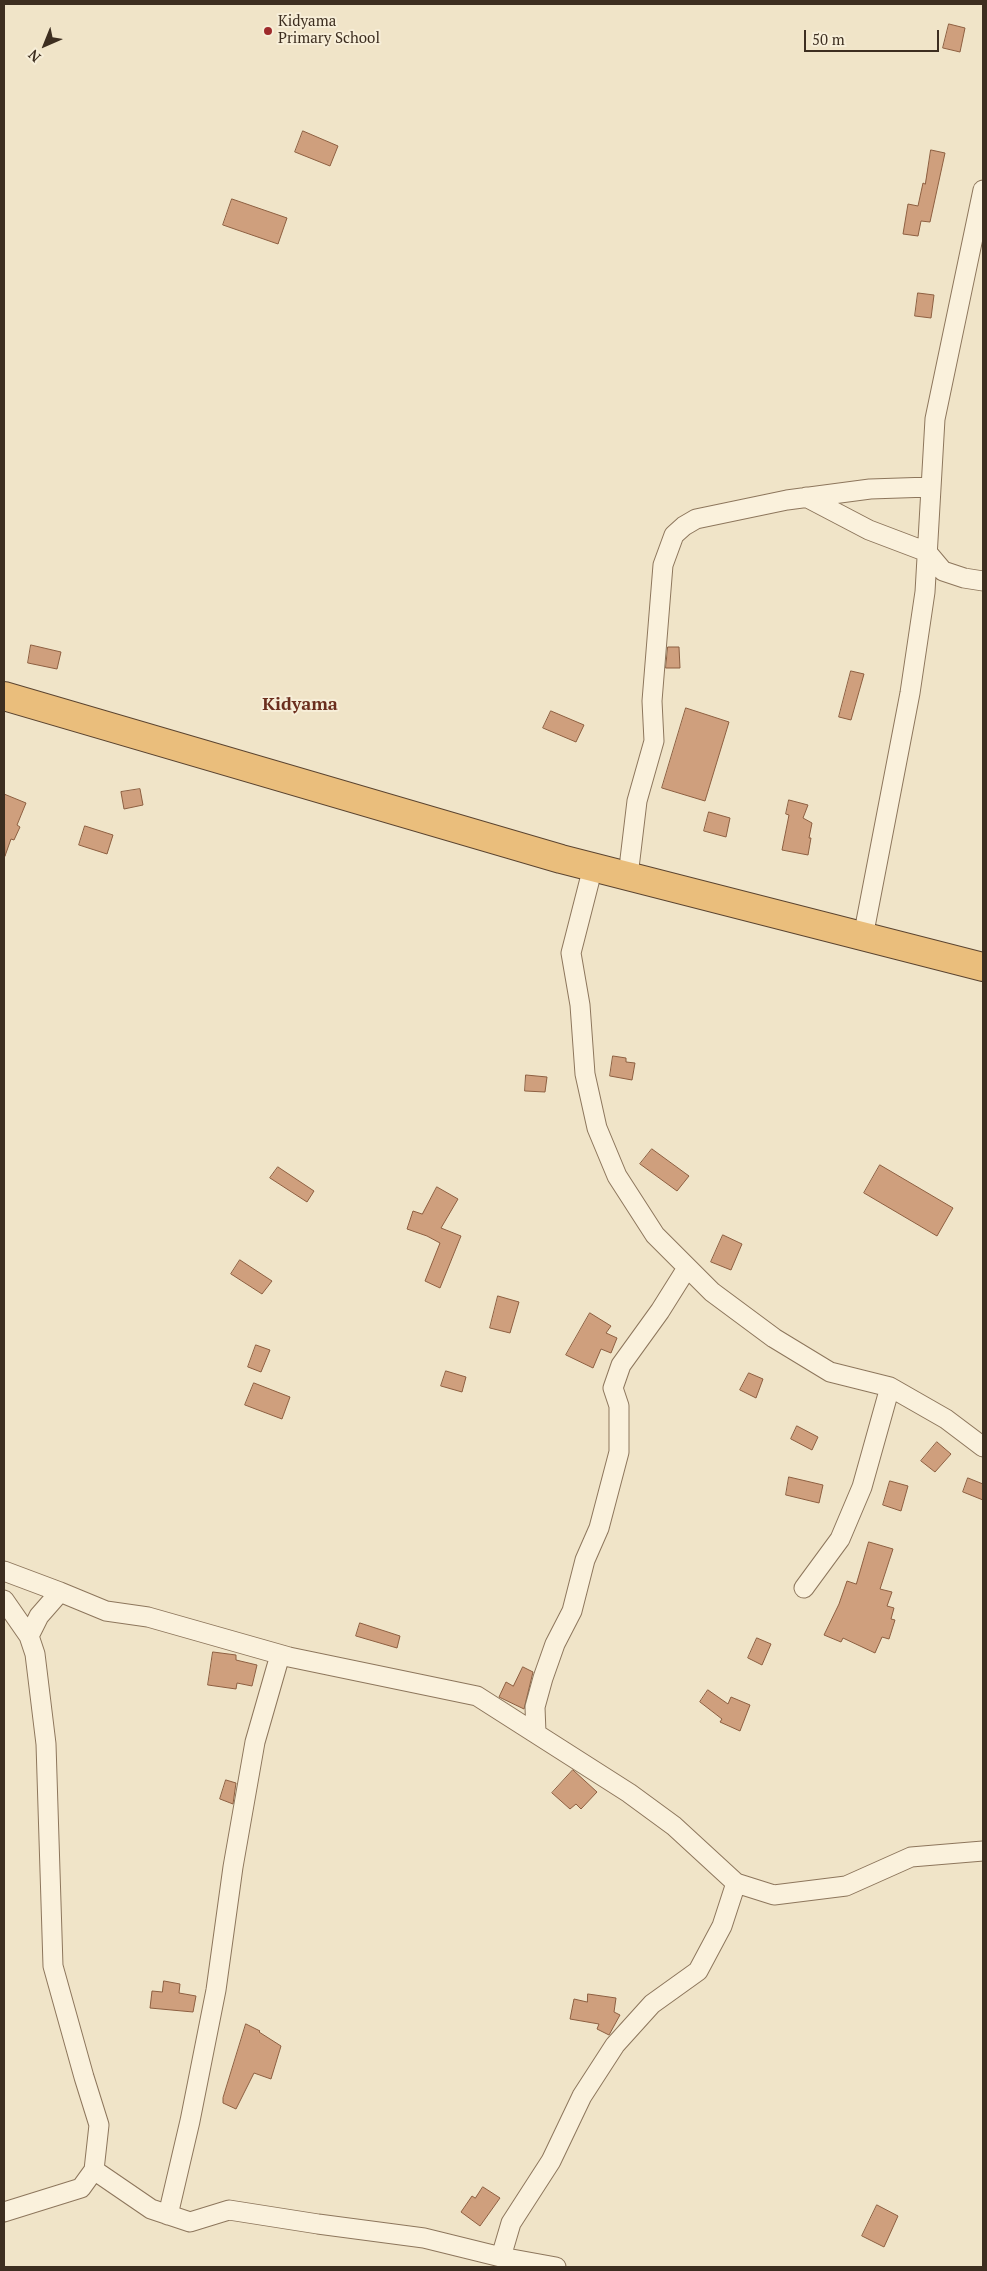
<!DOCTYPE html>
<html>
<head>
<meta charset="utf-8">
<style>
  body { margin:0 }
  #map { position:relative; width:987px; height:2271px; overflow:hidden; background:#f0e4c8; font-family:"PT Serif",serif }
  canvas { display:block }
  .frame { position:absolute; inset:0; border:5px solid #3d2e20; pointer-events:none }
  .north { position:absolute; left:20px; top:20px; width:50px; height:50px; -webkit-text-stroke:4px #f7eed8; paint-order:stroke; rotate:224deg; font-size:14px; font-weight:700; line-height:20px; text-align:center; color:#3d2e20 }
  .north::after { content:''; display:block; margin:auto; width:18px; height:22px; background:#3d2e20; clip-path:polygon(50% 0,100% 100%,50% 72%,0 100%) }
  .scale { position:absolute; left:804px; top:30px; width:135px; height:22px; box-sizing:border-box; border:2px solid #3d2e20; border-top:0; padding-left:6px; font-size:15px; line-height:18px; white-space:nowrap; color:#3d2e20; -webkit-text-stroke:4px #f7eed8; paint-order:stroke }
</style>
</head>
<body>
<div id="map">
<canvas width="987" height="2271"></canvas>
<div class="frame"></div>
<div class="north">N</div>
<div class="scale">50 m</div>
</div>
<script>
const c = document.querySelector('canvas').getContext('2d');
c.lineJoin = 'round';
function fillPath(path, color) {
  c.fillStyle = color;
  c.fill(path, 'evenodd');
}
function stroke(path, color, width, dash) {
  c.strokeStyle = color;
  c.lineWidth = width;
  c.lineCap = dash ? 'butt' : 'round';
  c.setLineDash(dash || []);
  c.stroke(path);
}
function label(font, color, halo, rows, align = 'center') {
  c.font = font + ' "PT Serif",serif';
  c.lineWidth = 4;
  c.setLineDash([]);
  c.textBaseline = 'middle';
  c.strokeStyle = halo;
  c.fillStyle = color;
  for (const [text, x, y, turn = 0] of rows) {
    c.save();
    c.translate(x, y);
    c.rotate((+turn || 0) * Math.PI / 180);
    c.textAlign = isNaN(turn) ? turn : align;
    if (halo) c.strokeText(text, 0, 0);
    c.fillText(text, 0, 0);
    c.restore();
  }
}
const building = new Path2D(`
  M949 24 965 28 960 52 943 48Z
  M303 131 338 146 330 166 295 152Z
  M931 150 945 153 930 222 921 221 918 236 903 234 908 204 918 206 923 183 925 184Z
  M232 199 287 218 278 244 223 225Z
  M918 293 934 295 931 318 915 316Z
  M31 645 61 652 57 669 28 663Z
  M668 647H679L680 668H666Z
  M851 671 864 674 851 720 839 717Z
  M686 708 729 722 705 801 662 788Z
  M551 711 584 725 576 742 543 728Z
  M140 789 143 805 124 809 121 792Z
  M4 794 26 803 17 825 20 827 14 840 11 839 5 856Z
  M789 800 808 805 803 818 812 823 809 838H811L808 855 782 850 789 815 786 814Z
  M709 812 730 818 726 837 704 831Z
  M85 826 113 835 107 854 79 845Z
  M613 1056 626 1058V1062L635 1063 632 1080 610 1076Z
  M526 1075 547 1077 545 1092 525 1091Z
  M652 1149 689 1176 677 1191 640 1164Z
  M880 1165 953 1208 937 1236 864 1193Z
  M278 1167 314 1191 307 1202 270 1178Z
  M437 1187 458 1199 441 1228 461 1236 440 1288 425 1281 440 1243 427 1236 407 1229 413 1211 422 1214Z
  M723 1235 742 1244 731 1270 711 1262Z
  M240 1260 272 1281 262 1294 231 1274Z
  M498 1296 519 1302 510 1333 490 1328Z
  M590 1313 611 1326 606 1333 617 1338 611 1353 601 1349 593 1368 566 1355Z
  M256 1345 270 1350 261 1372 248 1367Z
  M446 1371 466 1377 462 1392 441 1386Z
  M749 1373 763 1379 756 1398 740 1390Z
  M254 1383 290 1397 282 1419 245 1405Z
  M797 1426 818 1437 812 1450 791 1439Z
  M937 1442 951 1454 935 1472 921 1461Z
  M789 1477 823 1485 819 1503 786 1495Z
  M968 1478 983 1484V1500L963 1492Z
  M890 1481 908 1486 901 1511 883 1505Z
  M869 1542 893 1549 880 1589 892 1592 887 1606 894 1608 891 1619 895 1620 889 1639 882 1637 875 1653 843 1638 841 1642 824 1635 839 1604 847 1581 856 1584Z
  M360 1623 400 1636 397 1648 356 1636Z
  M757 1638 771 1644 762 1665 748 1658Z
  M213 1652 236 1655V1660L257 1665 252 1686 237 1683 236 1689 208 1685Z
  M523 1667 533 1672 524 1709 499 1697 506 1682 513 1686Z
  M708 1690 728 1704 731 1697 750 1705 740 1731 720 1722 722 1719 700 1702Z
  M573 1770 597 1792 581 1809 576 1804 570 1809 552 1793Z
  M226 1780 236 1783 233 1804 220 1799Z
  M164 1981 180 1984 179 1993 196 1996 193 2012 150 2008 152 1991 162 1992Z
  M588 1994 616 1998 614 2012 620 2015 609 2035 597 2029 599 2024 570 2019 574 1999 587 2002Z
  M246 2024 260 2031 259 2032 281 2046 271 2079 254 2073 236 2109 223 2103V2098Z
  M483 2187 500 2198 480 2226 461 2212 472 2196 475 2198Z
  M877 2205 898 2216 884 2247 862 2236Z`);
fillPath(building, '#cf9f7d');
stroke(building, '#8d5f41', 1);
const minor = new Path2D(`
  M806 497 869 530 927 552 943 571 964 578 983 581
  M593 867 571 953 580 1005 585 1074 597 1128 617 1176 655 1235 712 1292 774 1338 830 1372 890 1387 946 1419 983 1447
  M628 876 637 801 654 741 652 701 663 565 674 535 684 526 696 519 787 500 870 489 930 487
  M863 937 910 693 925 592 935 419 983 190
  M4 1571 60 1592
  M804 1588 840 1539 862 1487 890 1387
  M4 1600 29 1636 35 1654 46 1744 53 1966 84 2077 99 2125 94 2170 81 2188 4 2212
  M29 1636 39 1616 60 1592 106 1611 148 1617 289 1657 477 1696 629 1793 674 1826 736 1883 774 1895 846 1886 911 1857 983 1851
  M536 1733 535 1707 543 1678 555 1644 572 1611 585 1560 599 1528 619 1452V1406L613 1388 621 1365 660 1311 687 1268
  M94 2170 151 2209 190 2222 229 2210 318 2224 424 2238 501 2257 556 2267
  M168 2215 190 2121 216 1990 233 1867 255 1742 280 1655
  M501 2257 511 2223 551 2161 582 2096 615 2045 652 2004 698 1971 722 1926 736 1883`);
const trunk = new Path2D(`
  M4 696 561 859 983 967`);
stroke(minor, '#8d765c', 21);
stroke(trunk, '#5b4430', 30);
stroke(minor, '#faf1dc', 19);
stroke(trunk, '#eabe7c', 28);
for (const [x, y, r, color] of [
  [268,31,5,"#9e2a2b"]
]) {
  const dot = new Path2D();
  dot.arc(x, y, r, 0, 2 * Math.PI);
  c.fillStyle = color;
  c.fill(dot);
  stroke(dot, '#f7eed8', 2);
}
label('15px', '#3d2e20', '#f7eed8', [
  ["Kidyama",278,22],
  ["Primary School",278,39]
], 'left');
label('bold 18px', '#6b2e1e', '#f7eed8', [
  ["Kidyama",300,705]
]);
</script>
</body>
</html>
